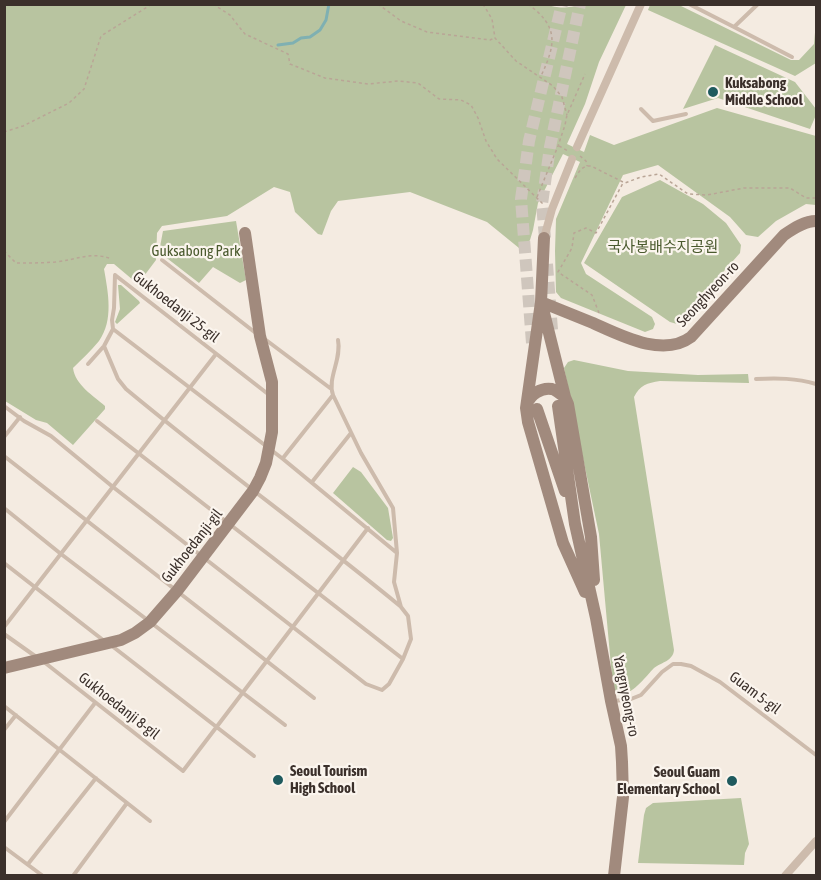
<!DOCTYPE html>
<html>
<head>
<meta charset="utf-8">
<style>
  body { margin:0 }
  #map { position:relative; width:821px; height:880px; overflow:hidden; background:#f4ebe1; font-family:"Asap Condensed",sans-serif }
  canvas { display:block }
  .frame { position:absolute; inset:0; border:6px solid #3b302b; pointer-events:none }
</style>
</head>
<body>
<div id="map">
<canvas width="821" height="880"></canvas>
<div class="frame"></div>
</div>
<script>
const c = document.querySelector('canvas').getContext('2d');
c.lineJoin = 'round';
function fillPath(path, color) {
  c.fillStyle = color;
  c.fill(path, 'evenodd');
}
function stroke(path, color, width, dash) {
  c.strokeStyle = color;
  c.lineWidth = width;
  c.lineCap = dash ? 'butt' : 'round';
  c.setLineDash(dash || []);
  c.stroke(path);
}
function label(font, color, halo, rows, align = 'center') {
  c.font = font + ' "Asap Condensed","Noto Sans KR",sans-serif';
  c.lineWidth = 4.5;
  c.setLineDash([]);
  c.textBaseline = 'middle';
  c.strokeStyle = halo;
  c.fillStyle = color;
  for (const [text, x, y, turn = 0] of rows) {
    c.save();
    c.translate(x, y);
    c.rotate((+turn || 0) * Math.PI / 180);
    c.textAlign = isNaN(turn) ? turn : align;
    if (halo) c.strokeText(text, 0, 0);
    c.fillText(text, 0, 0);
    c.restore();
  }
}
fillPath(new Path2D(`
  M545 4C562 10 567 7 583 5 597 3 612 5 626 5L599 62 585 104 567 144 584 152 590 135 614 145 717 108 816 136V205L806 204 776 221 758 237 746 235 730 217 658 165 623 175 581 263 586 274 652 317 655 324 653 329 645 332 561 298 556 292 555 251 556 219 580 162 563 154 538 203 533 230 530 240 525 247 519 248 487 222 410 192 338 201 331 211 322 235 318 234 295 212 290 192 274 187 227 216 162 226 157 233 156 260 144 276 139 279 133 280 114 264H107L104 269C108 292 114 320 99 341 91 351 81 360 73 368 75 385 94 396 105 406V409L73 445 47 423 36 420 5 401 4 5Z
  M650 5H679L791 60H799L814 44 816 21V63L795 76 648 10Z
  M715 45 795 82 816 109V115L810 129 718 98 683 109Z
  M660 180 703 204 726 223 741 245 740 253 677 324 670 322 584 263 622 197Z
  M236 221 246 280 240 283 213 267 199 283 159 252 163 231Z
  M118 285H121L139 301 140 303 117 324 115 322 120 309Z
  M574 360 628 371 698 375 748 374 749 383 660 381C647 383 640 385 634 397L674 650C673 661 662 662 654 668 645 677 626 705 613 688L599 534 564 368 568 362Z
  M353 467 361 472 388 508 393 538 391 541 387 540 333 493Z
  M741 798 749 844 745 853 744 865 638 863 644 815 646 808 653 803Z`), '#b8c4a0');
stroke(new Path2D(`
  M278 45 293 43 301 38 310 37 320 30 326 20 329 4`), '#7fb0b2', 3);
stroke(new Path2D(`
  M545 238 542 204 550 147 580 4
  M547 264 552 330
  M532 343 521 199 529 141 562 4`), '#cfc6bd', 12, [12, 6]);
stroke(new Path2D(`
  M213 4 230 15 240 28 245 34 288 54 290 64 325 78 368 84 398 81 418 83 439 99 461 100 471 105 478 118 486 141 497 159 544 205
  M378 4 401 21 427 32 490 40 494 38
  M483 4 492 19 495 38 516 61 553 86 562 97 567 115
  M528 4C559 27 556 44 541 76
  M4 132 23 126 69 103 84 89 101 36 152 4
  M559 146 568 151
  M580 156 586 161 587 166
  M575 178C579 172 582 165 591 166L625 183 641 177 659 174 688 194 707 195 744 188H790L806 198H816
  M537 197 558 146 565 125 567 115 585 74
  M4 251 16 263C29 263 42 263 55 262 77 260 90 251 112 259
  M599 313 592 295 558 272 572 248 574 233 586 228 596 233 623 183`), '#b9a596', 1.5, [3, 3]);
stroke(new Path2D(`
  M689 4 734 27 758 4
  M734 27 792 57
  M641 109 653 121 686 114
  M162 260 257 334
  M115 275 268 394
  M113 329 283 459 397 553
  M266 340 330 388
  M104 346 118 379 126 389C216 464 310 532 400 606
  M88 364 104 346 113 329 112 320 114 308 115 275
  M756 379C777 378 796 378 816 384
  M4 406 24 421 51 436 113 487 366 684 382 690 389 684 403 659 411 639 408 616 401 607 394 582 397 553 393 508 361 453 333 395
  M97 421 403 659
  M4 437 20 417
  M4 456 314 698
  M283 458 333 395C327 378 342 359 338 340
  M312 482 351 433
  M4 508 61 554 285 725
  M4 563 103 640
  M4 627 216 354
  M4 634 35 656
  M112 646 254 756
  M44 662 183 771 368 528
  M614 701 631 699 641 695 662 672 673 664H681L691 666 720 682 816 755
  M4 706 150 821
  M4 730 16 715
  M4 822 95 703
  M4 847 43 876
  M28 864 96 778
  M73 876 127 803`), '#cdbbac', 4);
stroke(new Path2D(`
  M577 147 641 4
  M544 238 552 209 572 159
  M785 876 816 841`), '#cdbbac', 8);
stroke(new Path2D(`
  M544 238 541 302 526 408 528 422 563 543 585 592
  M541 302C558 309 576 316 593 323 620 335 663 358 691 337L784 235C794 228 805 221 816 221
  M543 309 565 397 568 404 591 537 594 580
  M527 404C530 395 541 387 552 389 556 390 561 395 565 397
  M558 406 575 524 596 618 611 701 621 746 622 762 623 797 614 876
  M537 409 565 491
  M4 668 121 640 135 633 150 622 177 591 253 491 260 478 266 463 272 432V382L260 336 245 233`), '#a18a7d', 12);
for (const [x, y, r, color] of [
  [713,92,6,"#1f5a5e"],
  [278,780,6,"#1f5a5e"],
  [732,781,6,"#1f5a5e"]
]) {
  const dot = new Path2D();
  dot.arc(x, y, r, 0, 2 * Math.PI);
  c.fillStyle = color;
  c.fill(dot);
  stroke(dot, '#fbf5ee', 2);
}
label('bold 15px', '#3b302b', '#fbf5ee', [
  ["Kuksabong",725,83],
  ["Middle School",725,100],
  ["Seoul Tourism",290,771],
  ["High School",290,788],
  ["Seoul Guam",720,772,"right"],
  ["Elementary School",720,789,"right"]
], 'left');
label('15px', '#4a5a2e', '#fbf5ee', [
  ["국사봉배수지공원",663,247],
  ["Guksabong Park",196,251]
]);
label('15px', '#3b302b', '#fbf5ee', [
  ["Seonghyeon-ro",708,294,-47],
  ["Gukhoedanji 25-gil",176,307,38],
  ["Gukhoedanji-gil",192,546,-52],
  ["Guam 5-gil",755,693,37],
  ["Yangnyeong-ro",626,696,79],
  ["Gukhoedanji 8-gil",119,706,38]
]);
</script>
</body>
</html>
